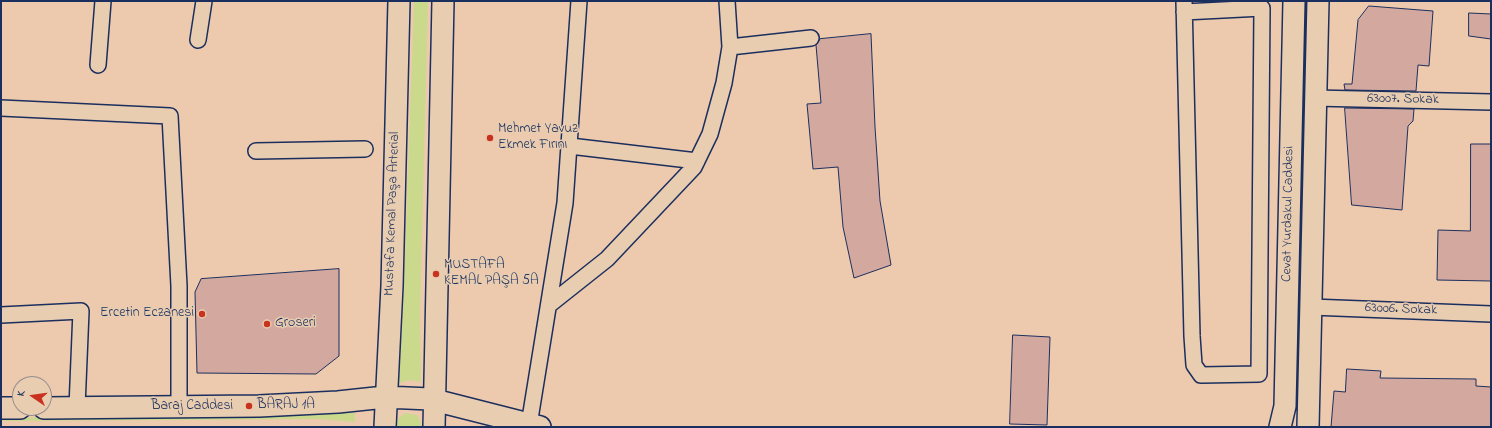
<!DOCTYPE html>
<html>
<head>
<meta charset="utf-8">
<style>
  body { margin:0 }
  #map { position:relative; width:1492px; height:428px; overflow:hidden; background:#edc9ae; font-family:"Indie Flower",sans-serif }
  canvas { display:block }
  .frame { position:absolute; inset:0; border:2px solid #1b2f5e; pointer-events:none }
  .north { position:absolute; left:12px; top:376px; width:40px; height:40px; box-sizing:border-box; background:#e9cdb0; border:1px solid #978e8f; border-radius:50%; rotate:283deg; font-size:11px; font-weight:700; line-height:16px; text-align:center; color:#1b2f5e }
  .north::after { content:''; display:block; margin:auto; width:14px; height:18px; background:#c8321e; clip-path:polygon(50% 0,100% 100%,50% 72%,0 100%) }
</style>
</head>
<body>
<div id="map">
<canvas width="1492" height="428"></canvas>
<div class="frame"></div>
<div class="north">K</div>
</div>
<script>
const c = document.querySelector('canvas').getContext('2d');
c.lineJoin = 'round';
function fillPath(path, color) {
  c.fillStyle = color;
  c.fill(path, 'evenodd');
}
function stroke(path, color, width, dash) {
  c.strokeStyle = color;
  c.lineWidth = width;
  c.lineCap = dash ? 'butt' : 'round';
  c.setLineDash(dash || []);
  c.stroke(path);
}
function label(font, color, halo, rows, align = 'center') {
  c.font = font + ' "Indie Flower",sans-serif';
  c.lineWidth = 3;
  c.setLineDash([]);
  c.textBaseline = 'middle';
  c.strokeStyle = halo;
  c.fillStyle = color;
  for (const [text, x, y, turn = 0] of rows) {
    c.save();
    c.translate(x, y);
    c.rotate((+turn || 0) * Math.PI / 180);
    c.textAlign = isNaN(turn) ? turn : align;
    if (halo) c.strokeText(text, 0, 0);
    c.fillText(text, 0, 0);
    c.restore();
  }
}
fillPath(new Path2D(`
  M414 1H428L420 313 421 382 410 380 399 383 403 311Z
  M1305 1H1309L1295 409H1292Z
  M355 413V422L319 419 1 421V418Z
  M405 413 417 415 421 422V427H396L398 419Z`), '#cbd98d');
const building = new Path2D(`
  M1369 6 1433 11 1429 66 1418 65 1416 91 1345 90 1344 84H1352L1358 20Z
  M1469 13 1491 14V39L1469 36Z
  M871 34 875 127 880 201 891 265 854 278 843 227 838 167 813 169 807 104 821 103 816 45 820 39Z
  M1345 108 1414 109 1413 121 1408 126 1402 210 1352 205Z
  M1471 144H1491V281L1437 280 1438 230 1470 231Z
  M339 269V356L316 374 197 373 195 292 201 279Z
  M1013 335 1050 337 1047 425 1010 424Z
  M1347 369 1381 371 1380 378 1476 379V386L1491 387V427H1331L1334 391 1345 392Z`);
fillPath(building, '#d3a89f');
stroke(building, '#1b2f5e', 1);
const street = new Path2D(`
  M1184 1 1192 336 1194 365 1201 375 1259 374 1262 8 1184 12
  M198 40 204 1
  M730 47 811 38
  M98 65 103 1
  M1314 98 1491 102
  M1 108 170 116 179 286V407
  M570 146 697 161
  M256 151 365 149
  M549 305 607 259 694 167 710 134 724 83 730 47 727 1
  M1311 307 1491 314
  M1 315 81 311 77 407
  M529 425 565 203 579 1`);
const secondary = new Path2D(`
  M1 408H20
  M44 408 259 406 338 402 385 397 430 399 540 427
  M385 427 392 286 399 1
  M434 427 443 1
  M1280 427 1285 406 1294 1
  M1308 427 1318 1`);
stroke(street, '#1b2f5e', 18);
stroke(secondary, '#1b2f5e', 24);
stroke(street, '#e9cdb0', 15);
stroke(secondary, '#e9cdb0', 21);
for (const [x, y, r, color] of [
  [490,138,4,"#c8321e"],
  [436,274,4,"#c8321e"],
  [202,314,4,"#c8321e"],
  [267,324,4,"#c8321e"],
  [249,406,4,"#c8321e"]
]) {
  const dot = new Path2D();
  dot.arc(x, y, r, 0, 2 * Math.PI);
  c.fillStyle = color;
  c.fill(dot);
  stroke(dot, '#e9cdb0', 1.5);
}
label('14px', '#1b2f5e', '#e9cdb0', [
  ["63007. Sokak",1403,100,1],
  ["Mustafa Kemal Paşa Arterial",393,214,-88],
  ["Cevat Yurdakul Caddesi",1289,214,-89],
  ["63006. Sokak",1401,310,2],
  ["Baraj Caddesi",192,407]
]);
label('14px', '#1b2f5e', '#e9cdb0', [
  ["Mehmet Yavuz",498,130],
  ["Ekmek Fırını",498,146],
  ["MUSTAFA",444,266],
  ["KEMAL PAŞA 5A",444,282],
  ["Ercetin Eczanesi",194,314,"right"],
  ["Groseri",275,324],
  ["BARAJ 1A",257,406]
], 'left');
</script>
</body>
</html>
